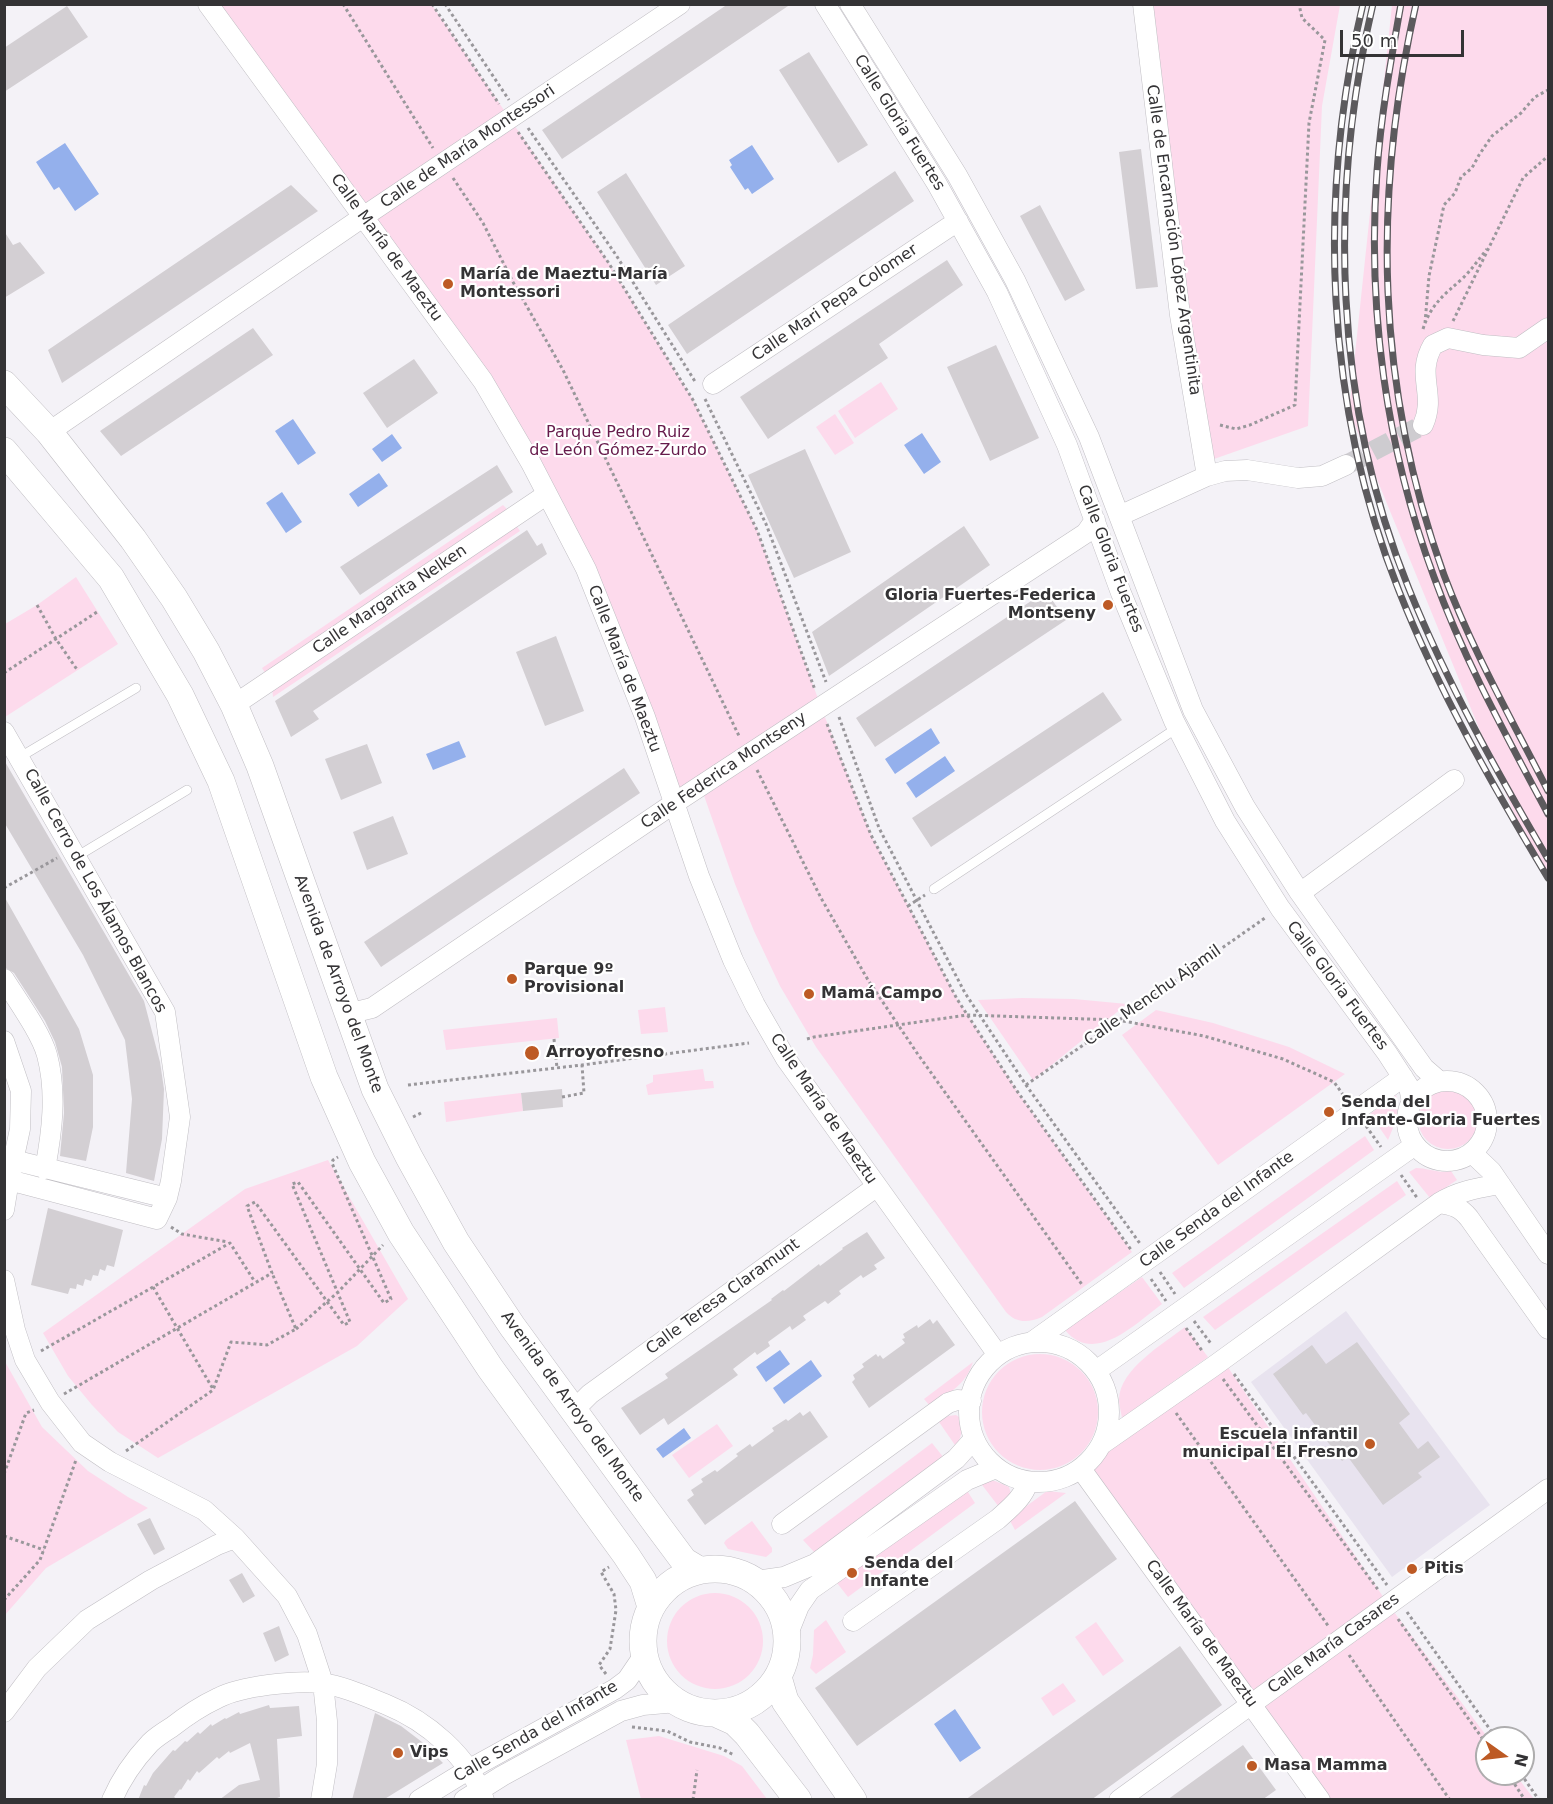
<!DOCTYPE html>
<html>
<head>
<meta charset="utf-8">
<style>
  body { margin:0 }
  #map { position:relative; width:1553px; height:1804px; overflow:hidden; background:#f4f2f7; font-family:"DejaVu Sans",sans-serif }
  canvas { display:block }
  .frame { position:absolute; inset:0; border:6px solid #343335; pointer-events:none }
  .north { position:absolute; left:1475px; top:1726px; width:60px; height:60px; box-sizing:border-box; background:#fff; border:2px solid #aeadae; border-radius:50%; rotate:104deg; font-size:16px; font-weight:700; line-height:24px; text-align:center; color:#343335 }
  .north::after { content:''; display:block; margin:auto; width:21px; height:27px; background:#bd5a24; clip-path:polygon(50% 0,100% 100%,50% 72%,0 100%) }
  .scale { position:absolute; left:1340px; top:30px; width:124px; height:27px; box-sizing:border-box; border:3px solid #343335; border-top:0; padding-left:8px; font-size:18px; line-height:21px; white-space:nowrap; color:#343335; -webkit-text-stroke:4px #fff; paint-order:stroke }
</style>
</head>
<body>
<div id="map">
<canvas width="1553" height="1804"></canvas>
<div class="frame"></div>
<div class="north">N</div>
<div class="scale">50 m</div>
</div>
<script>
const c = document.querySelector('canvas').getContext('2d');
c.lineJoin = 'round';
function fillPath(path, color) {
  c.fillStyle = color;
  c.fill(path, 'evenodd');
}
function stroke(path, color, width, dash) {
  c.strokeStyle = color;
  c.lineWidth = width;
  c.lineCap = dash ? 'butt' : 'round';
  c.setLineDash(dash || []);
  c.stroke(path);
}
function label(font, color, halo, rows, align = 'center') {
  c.font = font + ' "DejaVu Sans",sans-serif';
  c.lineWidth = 4.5;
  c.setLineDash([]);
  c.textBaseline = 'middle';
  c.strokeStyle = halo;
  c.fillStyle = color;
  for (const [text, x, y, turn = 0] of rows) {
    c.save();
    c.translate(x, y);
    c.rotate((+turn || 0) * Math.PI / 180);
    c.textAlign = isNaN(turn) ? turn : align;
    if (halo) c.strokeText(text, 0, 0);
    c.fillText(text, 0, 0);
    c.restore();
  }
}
fillPath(new Path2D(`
  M1346 1311 1490 1505 1392 1577 1251 1382Z`), '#e8e3ef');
fillPath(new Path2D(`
  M208 5H432L608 262 693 400 757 530 821 707 871 835 957 999 1017 1091 1132 1252 1042 1317C1028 1323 1016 1323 1006 1312L816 1047 780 986 754 931 735 884 701 787 673 804 645 717 531 463Z
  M1149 5H1340L1322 106 1308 426 1214 459 1186 303Z
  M1392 5H1548V878L1524 838 1349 411Z
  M881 382 898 409 855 438 838 411Z
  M835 414 854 443 835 455 816 427Z
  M503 505 509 511 267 676 262 668Z
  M516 525 520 531 273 697 272 687Z
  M76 577 118 644 5 717V624L37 605Z
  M1022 998 1074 999 1127 1004 1033 1080 978 1000Z
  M665 1007 668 1032 641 1034 638 1010Z
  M1156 1010 1213 1023 1289 1047 1345 1074 1218 1165 1122 1035Z
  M557 1018 559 1038 446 1050 443 1030Z
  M703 1069 705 1081H713L714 1088 648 1095 646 1085 653 1082V1075Z
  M1418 1119a30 30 0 1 1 60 0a30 30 0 1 1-60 0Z
  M521 1093 523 1111 446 1122 444 1102Z
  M1396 1095C1401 1110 1394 1126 1388 1140L1370 1114Z
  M1365 1136 1374 1150 1184 1288 1172 1273Z
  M328 1160 408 1299 357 1346 158 1458 118 1432 92 1405 68 1376 43 1333 245 1189Z
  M1416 1168C1428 1168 1440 1174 1451 1171L1457 1180 1430 1198 1409 1172Z
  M1397 1181 1406 1195 1215 1330 1203 1317Z
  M1142 1277 1162 1304C1136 1323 1095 1366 1065 1330Z
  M1185 1327 1208 1357 1122 1418C1121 1412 1119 1405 1119 1399 1120 1369 1163 1344 1185 1327Z
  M982 1412a58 58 0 1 1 116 0a58 58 0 1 1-116 0Z
  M4 1360 42 1427 88 1471 128 1497 148 1508 46 1568 5 1615Z
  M1223 1360 1388 1604 1488 1738 1487 1774H1515L1534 1799H1320L1081 1469 1093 1458 1102 1444Z
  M973 1362C965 1386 950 1392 930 1406L924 1399Z
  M956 1415 962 1419V1431L957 1448 939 1422 948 1416Z
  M717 1424 733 1446 689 1478 672 1455Z
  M932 1443 944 1458 815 1553 803 1540Z
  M979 1481H995L1009 1487 1011 1494 999 1507Z
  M966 1489 975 1503 848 1597 837 1583Z
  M1047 1491 1066 1493 1015 1530 1009 1519Z
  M752 1521 772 1548V1552L766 1557 728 1549 724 1543 726 1540Z
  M667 1641a48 48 0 1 1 96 0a48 48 0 1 1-96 0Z
  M826 1620 846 1652 816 1674 810 1668 813 1655 814 1630Z
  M1096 1622 1124 1661 1103 1676 1075 1637Z
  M1063 1683 1076 1701 1053 1716 1041 1698Z
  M659 1736 724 1756 742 1766 767 1799H641L626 1740Z`), '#fddaec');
fillPath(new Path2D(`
  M65 143 99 194 75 211 59 187 54 190 36 162Z
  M752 145 774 179 752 194 748 188 745 190 730 167 732 165 729 160Z
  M293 419 316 453 298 465 275 431Z
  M922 433 941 462 924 474 904 445Z
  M392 434 402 448 382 462 372 449Z
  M379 473 388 486 358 507 349 494Z
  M282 492 302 522 286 533 266 503Z
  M931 728 940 743 895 774 885 759Z
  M459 741 466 757 433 770 426 754Z
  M945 756 955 771 916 798 906 783Z
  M780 1350 790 1364 766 1382 756 1367Z
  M811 1360 822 1376 784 1404 773 1388Z
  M684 1428 691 1438 663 1458 656 1449Z
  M955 1709 981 1748 960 1762 934 1724Z`), '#94b0ec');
fillPath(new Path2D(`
  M728 4H791L562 159 542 130Z
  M67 6 88 37 4 92V48Z
  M809 52 868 145 838 163 779 70Z
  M1141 149 1158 287 1136 289 1119 152Z
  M895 171 914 201 687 354 668 325Z
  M626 173 685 266 656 285 597 192Z
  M291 185 318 211 62 383 48 350Z
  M1040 205 1085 290 1065 301 1020 216Z
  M4 231 13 245 20 242 45 273 4 298Z
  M947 260 963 285 879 344 888 358 768 439 740 397Z
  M253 328 273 355 121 456 100 431Z
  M996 345 1039 438 990 461 947 367Z
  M414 359 438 393 387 428 363 393Z
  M805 449 851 552 794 578 748 475Z
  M497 465 513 492 360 595 340 567Z
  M964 526 990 565 829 676 812 632Z
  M527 530 537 546 542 543 547 554 313 711 319 719 291 737 275 701Z
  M1046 591 1066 620 875 747 856 718Z
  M556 636 584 711 545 726 516 652Z
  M1103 692 1122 720 931 847 912 818Z
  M367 744 382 783 341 800 325 759Z
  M4 760 144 1001 160 1062 164 1089 162 1139 154 1181 126 1173 132 1099 125 1040 83 955 4 822Z
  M624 768 640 793 381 967 364 942Z
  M393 816 408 854 367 870 353 832Z
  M4 896 79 1029 93 1075V1127L86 1161 60 1156 64 1113 62 1067 55 1042 45 1021 14 973 4 967Z
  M562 1089 563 1107 523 1111 521 1093Z
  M48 1208 123 1230 114 1267 107 1265 105 1271 100 1269 98 1276 93 1275 91 1281 85 1279 83 1286 77 1284 76 1289 70 1288 68 1294 31 1285Z
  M867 1232 885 1258 874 1265 877 1269 863 1278 861 1275 839 1291 841 1294 828 1304 825 1301 803 1316 806 1320 792 1330 790 1326 768 1342 770 1346 757 1355 755 1352 733 1369 738 1375 668 1425 664 1418 640 1435 621 1408 668 1378 665 1374 772 1300 771 1299 783 1290 784 1291 819 1264 820 1266 843 1249 842 1248Z
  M930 1319 933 1324 937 1320 955 1345 869 1408 852 1382 855 1379 853 1375 864 1367 862 1364 876 1354 878 1357 880 1355 883 1359 905 1343 902 1339 905 1338 903 1334 917 1325 918 1328Z
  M1357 1342 1410 1414 1399 1423 1418 1449 1428 1441 1440 1457 1418 1473 1422 1477 1383 1505 1348 1457 1342 1461 1306 1413 1303 1415 1273 1374 1312 1345 1326 1364Z
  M810 1411 828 1437 705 1525 687 1500 694 1495 691 1490 703 1482 701 1479 715 1470 717 1472 738 1456 736 1454 750 1444 752 1447 774 1431 772 1428 786 1419 788 1421 800 1412 803 1416Z
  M1075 1501 1117 1559 857 1746 815 1688Z
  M150 1518 165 1549 154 1555 137 1524Z
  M242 1573 255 1596 243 1603 229 1580Z
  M279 1626 289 1655 275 1662 263 1633Z
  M1180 1646 1222 1705 1091 1800H965Z
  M269 1705 270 1708 299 1706 302 1736 277 1739 280 1797 271 1800H219L239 1785 260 1780 250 1743 230 1753 229 1751 219 1759 217 1757 199 1773 197 1771 190 1781 188 1779 181 1790 180 1789 174 1797 178 1800H138L144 1785 146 1786 153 1773 173 1750 175 1751 185 1741 187 1742 198 1732 200 1734 211 1724 212 1726 225 1718 226 1719 239 1712 240 1714Z
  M375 1713 401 1726 422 1742 443 1763 383 1800H352Z
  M1243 1745 1276 1790 1262 1800H1167Z`), '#d3cfd3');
stroke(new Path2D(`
  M1346 465 1423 425`), '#ceccd0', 20, [20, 10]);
const lane = new Path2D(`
  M20 757 136 688
  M76 857 187 790
  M934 889 1177 728`);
const street = new Path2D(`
  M208 4 483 381 531 463 586 569 645 717 699 876 733 960 755 1005 786 1059 998 1355
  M825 4 937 184 997 292 1067 445 1121 593 1174 721 1225 821 1280 908 1387 1053 1409 1087 1412 1102
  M850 4 957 175 1015 280 1089 437 1193 710 1245 807 1300 893 1424 1068 1439 1081
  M1143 4 1180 315 1207 476
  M713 384 958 221
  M1423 425C1437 394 1415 376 1433 345L1448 338 1483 345 1519 348 1548 328
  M49 432 363 217 680 4
  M1119 516 1207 476 1225 471 1247 470 1298 478 1322 476 1346 465
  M234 705 546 495
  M4 732 165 1012 180 1117 171 1181 167 1198 157 1219 9 1180
  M1300 893 1454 780
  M4 979C17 1000 41 1033 47 1055 57 1093 52 1132 45 1169
  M347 1014 372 1008 673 804 1086 533 1095 520
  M4 1041 21 1091 20 1129 9 1180 4 1210
  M1407 1121a40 40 0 1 1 80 0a40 40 0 1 1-80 0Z
  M1472 1153 1491 1171 1548 1254
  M13 1160 167 1198
  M1439 1203C1458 1191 1478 1188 1500 1184
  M4 1280 15 1330 25 1360 50 1402 82 1443 110 1462 204 1510 235 1538 287 1596 307 1634 323 1683 327 1721V1764L321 1800
  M969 1412a70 70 0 1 1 140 0a70 70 0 1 1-140 0Z
  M1032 1342 1403 1077
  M1096 1371 1415 1145
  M574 1410 590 1394 876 1187
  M1102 1444 1214 1366 1439 1203C1453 1205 1460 1207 1469 1218L1548 1329
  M1081 1469 1320 1800
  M782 1524 948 1403 957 1400 971 1401
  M756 1581 784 1577 815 1564 956 1459 974 1439
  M853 1621 998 1519C1010 1508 1023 1498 1028 1482
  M787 1636 799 1606 810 1590 967 1480 996 1468
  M4 1712 37 1668 87 1620 151 1580 217 1545 235 1538
  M112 1800C121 1779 134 1760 150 1743 156 1737 164 1732 172 1727 186 1716 201 1706 218 1698 241 1686 295 1680 321 1683 343 1686 365 1696 385 1704 427 1721 469 1756 484 1800
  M419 1800 468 1770 615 1689 627 1680 644 1655
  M464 1800 502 1776 621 1711 643 1705 677 1702
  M1119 1800 1548 1489`);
const secondary = new Path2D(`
  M4 384 49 432 133 539 174 598 206 651 234 705 260 766 375 1089 409 1157 456 1242 512 1326 658 1526 684 1561 699 1570
  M4 451 111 578 180 695 221 781 324 1077 362 1162 401 1233 490 1368 626 1555 643 1581 651 1607
  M643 1641a72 72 0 1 1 144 0a72 72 0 1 1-144 0Z
  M778 1677 785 1701 853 1800
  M715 1713 735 1722 747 1734 798 1800`);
stroke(lane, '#c0bec3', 10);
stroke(street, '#c0bec3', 21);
stroke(secondary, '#c0bec3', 28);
stroke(new Path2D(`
  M343 4 433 148
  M432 4 499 104
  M445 4 509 100
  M528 128 616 255 696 383
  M518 132 608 262 693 400 757 530 815 690
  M453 178 483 223 513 282 563 370 740 738
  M1453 321 1523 178 1548 156
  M1425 323 1429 276 1444 205 1455 193 1461 177 1472 168 1479 155 1492 136 1521 113 1535 97 1548 90
  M1423 329C1431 304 1444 295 1463 278 1472 269 1479 259 1487 249
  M705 399 766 524 826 682
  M1220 425 1236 429 1250 425 1295 405 1309 123 1325 40 1302 18 1299 4
  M37 605 56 639 78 671
  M4 673 97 612
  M839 717 879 828 965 993 1026 1085 1141 1245
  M827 724 871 835 957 999 1017 1091 1132 1251
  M757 770 821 898 868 980 917 1053 1083 1286
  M4 888 57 858
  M908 906 925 895
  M554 1039 557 1068
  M807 1039 814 1037 967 1015 1118 1020 1204 1036 1283 1059 1334 1082 1344 1096
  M408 1085 582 1065 749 1043
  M1026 1085 1265 918
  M562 1097 584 1093 582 1065
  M413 1117 421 1113
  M1366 1126 1381 1147
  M1401 1175 1418 1199
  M171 1227 182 1234 228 1242
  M1160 1272 1175 1294
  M1151 1279 1166 1301
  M153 1287 213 1389
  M1194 1321 1212 1345
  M1186 1328 1203 1352
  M296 1329 338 1292 383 1245
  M41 1351 230 1243 255 1282
  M1234 1374 1387 1585
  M1223 1379 1379 1591
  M64 1394 272 1273 247 1206 255 1202 344 1325 350 1322 292 1184 298 1182 384 1303 391 1299 332 1163 333 1160 338 1157
  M1176 1413 1329 1627
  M126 1451 213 1390 231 1342 267 1345 296 1329 272 1273
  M4 1474 26 1413 34 1410
  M4 1536 44 1550
  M4 1600 40 1560 76 1460
  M1407 1612 1496 1738
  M1398 1619 1487 1745
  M1349 1655 1450 1800
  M606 1674 599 1665 610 1649 616 1610 614 1594 601 1572 609 1567
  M632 1727 667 1731 690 1742 720 1748 734 1755
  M1508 1774 1525 1800
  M1521 1774 1539 1800
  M693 1800 697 1770`), '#99979b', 3, [3, 3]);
stroke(lane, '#fff', 9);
stroke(street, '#fff', 20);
stroke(secondary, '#fff', 27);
const rail = new Path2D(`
  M1363 4C1317 197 1325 406 1399 591 1439 692 1493 786 1548 878
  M1373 4C1328 196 1334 405 1409 589 1447 683 1497 772 1548 859
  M1401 4C1391 60 1381 115 1377 171 1367 309 1386 448 1434 577 1464 660 1507 737 1548 814
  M1416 4C1372 199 1376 387 1444 575 1472 650 1512 720 1548 791`);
stroke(rail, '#5c5a5d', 7);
stroke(rail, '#fff', 4.5, [14]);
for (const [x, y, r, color] of [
  [448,284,6,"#bd5a24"],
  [1108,605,6,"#bd5a24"],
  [512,979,6,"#bd5a24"],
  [809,994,6,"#bd5a24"],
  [532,1053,8,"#bd5a24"],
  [1329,1112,6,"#bd5a24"],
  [1370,1444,6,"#bd5a24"],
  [1412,1569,6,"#bd5a24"],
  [852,1573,6,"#bd5a24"],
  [398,1753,6,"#bd5a24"],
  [1252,1766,6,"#bd5a24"]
]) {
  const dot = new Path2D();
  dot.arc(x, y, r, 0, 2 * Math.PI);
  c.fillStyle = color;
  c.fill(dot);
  stroke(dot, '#fff', 2);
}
label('16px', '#343335', '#fff', [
  ["Calle Gloria Fuertes",899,123,58],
  ["Calle de María Montessori",468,147,-34],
  ["Calle de Encarnación López Argentinita",1173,240,82],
  ["Calle María de Maeztu",386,248,54],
  ["Calle Mari Pepa Colomer",835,303,-34],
  ["Calle Gloria Fuertes",1110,559,69],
  ["Calle Margarita Nelken",390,600,-34],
  ["Calle María de Maeztu",624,669,69],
  ["Calle Federica Montseny",724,771,-34],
  ["Calle Cerro de Los Álamos Blancos",95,891,61],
  ["Avenida de Arroyo del Monte",338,984,70],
  ["Calle Gloria Fuertes",1337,986,53],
  ["Calle Menchu Ajamil",1153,996,-35],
  ["Calle María de Maeztu",823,1109,56],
  ["Calle Senda del Infante",1217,1210,-36],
  ["Calle Teresa Claramunt",723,1297,-36],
  ["Avenida de Arroyo del Monte",572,1407,54],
  ["Calle María de Maeztu",1201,1634,54],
  ["Calle María Casares",1334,1644,-36],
  ["Calle Senda del Infante",536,1732,-30]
]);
label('bold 16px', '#343335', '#fff', [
  ["María de Maeztu-María",460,275],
  ["Montessori",460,293],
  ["Gloria Fuertes-Federica",1096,596,"right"],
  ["Montseny",1096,614,"right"],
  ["Parque 9º",524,970],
  ["Provisional",524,988],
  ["Mamá Campo",821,994],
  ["Arroyofresno",546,1053],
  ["Senda del",1341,1103],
  ["Infante-Gloria Fuertes",1341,1121],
  ["Escuela infantil",1358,1435,"right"],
  ["municipal El Fresno",1358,1453,"right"],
  ["Senda del",864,1564],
  ["Infante",864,1582],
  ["Pitis",1424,1569],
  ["Vips",410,1753],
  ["Masa Mamma",1264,1766]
], 'left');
label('16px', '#661a4b', '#fff', [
  ["Parque Pedro Ruiz",618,433],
  ["de León Gómez-Zurdo",618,451]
]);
</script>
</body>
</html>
